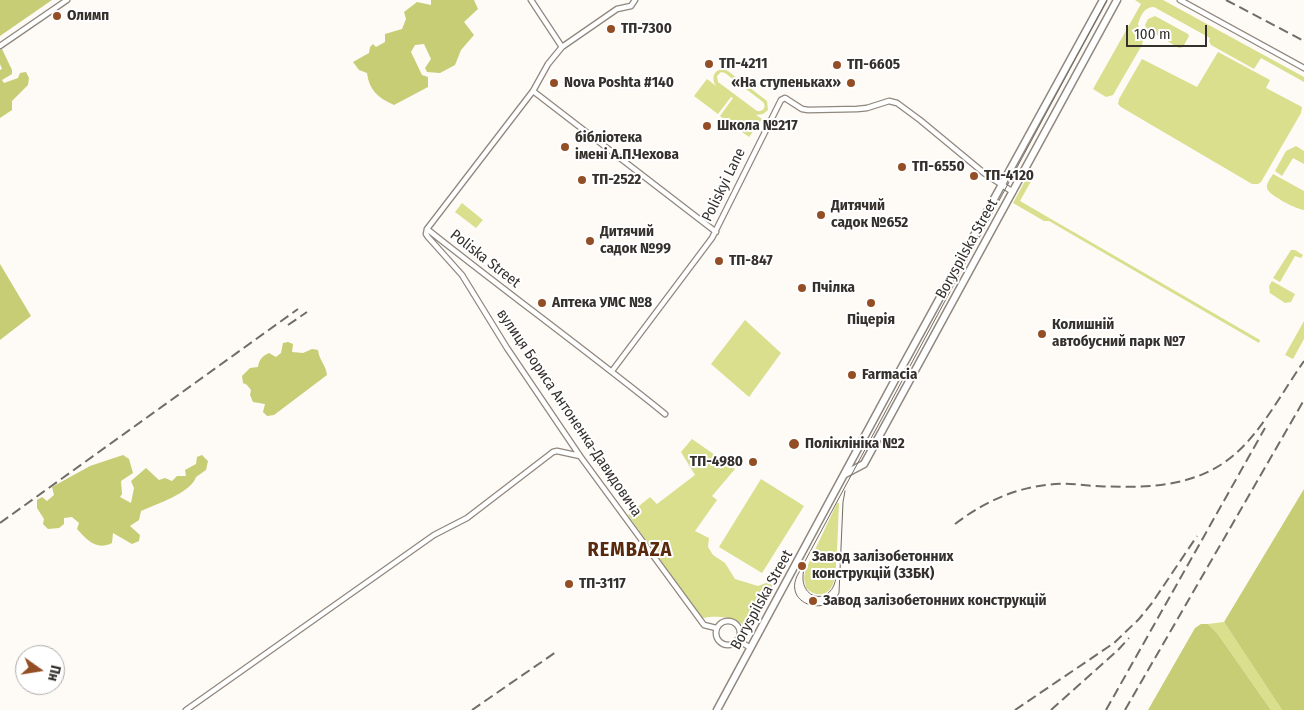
<!DOCTYPE html>
<html>
<head>
<meta charset="utf-8">
<style>
  body { margin:0 }
  #map { position:relative; width:1304px; height:710px; overflow:hidden; background:#fefaf6; font-family:"Fira Sans Condensed",sans-serif }
  canvas { display:block }
  .north { position:absolute; left:15px; top:645px; width:50px; height:50px; box-sizing:border-box; background:#fff; border:1px solid #aeacab; border-radius:50%; rotate:103deg; font-size:14px; font-weight:700; line-height:20px; text-align:center; color:#34302c }
  .north::after { content:''; display:block; margin:auto; width:18px; height:22px; background:#934e25; clip-path:polygon(50% 0,100% 100%,50% 72%,0 100%) }
  .scale { position:absolute; left:1126px; top:25px; width:81px; height:22px; box-sizing:border-box; border:2px solid #34302c; border-top:0; padding-left:6px; font-size:15px; line-height:18px; white-space:nowrap; color:#34302c; -webkit-text-stroke:4px #fff; paint-order:stroke }
</style>
</head>
<body>
<div id="map">
<canvas width="1304" height="710"></canvas>
<div class="north">Пн</div>
<div class="scale">100 m</div>
</div>
<script>
const c = document.querySelector('canvas').getContext('2d');
c.lineJoin = 'round';
function fillPath(path, color) {
  c.fillStyle = color;
  c.fill(path, 'evenodd');
}
function stroke(path, color, width, dash) {
  c.strokeStyle = color;
  c.lineWidth = width;
  c.lineCap = dash ? 'butt' : 'round';
  c.setLineDash(dash || []);
  c.stroke(path);
}
function label(font, color, halo, rows, align = 'center') {
  c.font = font + ' "Fira Sans Condensed",sans-serif';
  c.lineWidth = 4;
  c.setLineDash([]);
  c.textBaseline = 'middle';
  c.strokeStyle = halo;
  c.fillStyle = color;
  for (const [text, x, y, turn = 0] of rows) {
    c.save();
    c.translate(x, y);
    c.rotate((+turn || 0) * Math.PI / 180);
    c.textAlign = isNaN(turn) ? turn : align;
    if (halo) c.strokeText(text, 0, 0);
    c.fillText(text, 0, 0);
    c.restore();
  }
}
fillPath(new Path2D(`
  M1135 0H1163L1304 77V82L1261 58 1254 69 1211 45 1209 41 1210 38 1154 7C1144 7 1141 15 1138 24L1143 40 1142 45 1113 95 1106 97 1093 89 1141 4Z
  M1155 16 1188 34 1189 36 1183 47 1179 48 1146 28 1145 25 1148 19Z
  M1218 52 1270 80 1266 88 1302 107 1301 113 1261 182 1258 184H1252L1121 107 1118 104 1119 99 1142 59 1197 87Z
  M723 69 728 71 767 101 768 110 763 114 756 115 762 119 749 137 720 116 733 98 731 97 718 114 694 96 707 79 716 86C711 79 713 70 723 69ZM721 72 725 73 763 102C767 107 763 112 757 111L718 82 717 76Z
  M1296 146 1304 151V164L1293 158 1282 176 1275 171 1286 151Z
  M1031 170 1035 174 1020 201 1260 340 1259 343 1049 221H1044L1013 203Z
  M1273 174 1304 191V210C1298 210 1268 195 1267 188 1266 183 1271 178 1273 174Z
  M462 203 483 220 476 228 455 212Z
  M1291 250H1295L1303 255 1301 258 1295 256 1280 282 1273 278Z
  M1272 281 1295 294 1291 302 1285 303 1270 293 1269 286Z
  M745 320 781 353 749 397 711 364Z
  M1304 321V339L1293 359 1285 355Z
  M692 439 735 469 712 496 717 500 695 531 709 538 708 547 713 555 725 563 735 579 758 586 766 583 773 585 750 629C732 617 723 615 702 618L628 515 650 497 657 504 695 475 681 452Z
  M761 479 804 506 762 573 719 547Z
  M837 503H839C838 522 838 542 836 561 836 568 836 577 833 584 828 597 815 597 806 588L804 578 805 571Z
  M1224 622 1282 710H1271L1217 633 1208 624Z`), '#d9df8d');
fillPath(new Path2D(`
  M0 0H52L0 36Z
  M431 0H474L478 9 464 22 474 35 461 50 455 65 440 73 427 72 425 68 431 59 424 44 415 45 411 52 422 75 428 77V87L394 105C378 98 369 90 367 73L359 70 353 62 369 53 370 47 373 44 376 47 385 42V34L402 29 406 19 404 12 417 2 431 5Z
  M2 49 12 70V74L2 80 4 83 18 78 20 73 26 72 29 78 28 85 12 101V110L0 118V70L2 69 0 64V50Z
  M0 264 31 316 0 340Z
  M288 342 293 344 292 352 303 353 312 349 318 350C319 360 326 365 327 375L274 415 267 416 263 412 265 404 253 402 250 395 251 390 247 385 243 383 242 376 250 368 258 367C259 360 262 356 269 353L276 357 281 353 283 343Z
  M123 455 129 459 133 473 121 481 122 494 120 497 131 503 134 488 131 481 146 468 159 480 165 478 172 481 177 476H186L185 470 196 464 197 457 202 455 208 461 206 470 196 477C191 493 156 504 141 511L139 520 130 526 140 535 139 541 132 544 113 533 112 543C97 551 87 540 77 529L79 523 72 517 64 518V524L59 528 48 529 43 524 44 519 37 508V500L42 497 47 501 54 495 52 487 90 466Z
  M1304 489V710H1282L1224 622Z
  M1201 624H1208L1217 633 1271 710H1148L1195 628Z`), '#c6cd74');
const minor = new Path2D(`
  M531 0 562 47
  M1180 0 1304 68
  M0 46 67 0
  M533 91 716 232
  M427 229 426 234 428 237 462 275 507 348 580 456 704 625 716 628
  M427 229 533 91 548 64 562 47 617 9 631 6 635 0
  M427 229C506 292 587 351 665 414
  M612 371 712 238 781 100 785 98 802 109 808 110 857 109 867 108 889 101 897 103 920 120 984 173 1013 192
  M716 633a12 12 0 1 1 24 0a12 12 0 1 1-24 0Z
  M737 640 751 648
  M186 710 434 535 467 518 553 452 557 451 580 456`);
const secondary = new Path2D(`
  M845 474 864 464 1117 0
  M717 710 903 365 1103 0`);
stroke(minor, '#90877e', 7);
stroke(secondary, '#90877e', 9);
stroke(minor, '#fff', 4.5);
stroke(secondary, '#fff', 6);
stroke(new Path2D(`
  M845 491 843 502 839 593C827 617 784 605 797 576L1107 0
  M804 569C796 601 833 607 836 577`), '#706c68', 1);
stroke(new Path2D(`
  M1226 0 1304 41
  M288 325 307 312
  M0 523 298 309
  M955 524C985 501 1017 487 1055 484 1068 483 1081 485 1093 486 1143 488 1194 489 1234 455 1262 431 1283 391 1304 361
  M472 710 556 652
  M1015 710 1114 643 1139 619 1152 603 1197 536
  M1051 710 1118 650 1129 638
  M1106 710 1265 428
  M1125 710 1304 400`), '#706c68', 2, [10, 5]);
for (const [x, y, r, color] of [
  [57,16,5,"#934e25"],
  [611,29,5,"#934e25"],
  [709,64,5,"#934e25"],
  [837,65,5,"#934e25"],
  [554,83,5,"#934e25"],
  [851,83,5,"#934e25"],
  [707,126,5,"#934e25"],
  [565,147,5,"#934e25"],
  [902,167,5,"#934e25"],
  [974,176,5,"#934e25"],
  [582,180,5,"#934e25"],
  [821,215,5,"#934e25"],
  [590,241,5,"#934e25"],
  [719,261,5,"#934e25"],
  [802,288,5,"#934e25"],
  [542,303,5,"#934e25"],
  [871,303,5,"#934e25"],
  [1042,334,5,"#934e25"],
  [852,375,5,"#934e25"],
  [794,444,6,"#934e25"],
  [753,462,5,"#934e25"],
  [802,566,5,"#934e25"],
  [569,584,5,"#934e25"],
  [813,601,5,"#934e25"]
]) {
  const dot = new Path2D();
  dot.arc(x, y, r, 0, 2 * Math.PI);
  c.fillStyle = color;
  c.fill(dot);
  stroke(dot, '#fff', 2);
}
label('bold 15px', '#34302c', '#fff', [
  ["Олимп",67,16],
  ["ТП-7300",621,29],
  ["ТП-4211",719,64],
  ["ТП-6605",847,65],
  ["Nova Poshta #140",564,83],
  ["«На ступеньках»",841,83,"right"],
  ["Школа №217",717,126],
  ["бібліотека",575,138],
  ["імені А.П.Чехова",575,155],
  ["ТП-6550",912,167],
  ["ТП-4120",984,176],
  ["ТП-2522",592,180],
  ["Дитячий",831,206],
  ["садок №652",831,223],
  ["Дитячий",600,232],
  ["садок №99",600,249],
  ["ТП-847",729,261],
  ["Пчілка",812,288],
  ["Аптека УМС №8",552,303],
  ["Піцерія",871,320,"center"],
  ["Колишній",1052,325],
  ["автобусний парк №7",1052,342],
  ["Farmacia",862,375],
  ["Поліклініка №2",805,444],
  ["ТП-4980",743,462,"right"],
  ["Завод залізобетонних",812,557],
  ["конструкцій (ЗЗБК)",812,574],
  ["ТП-3117",579,584],
  ["Завод залізобетонних конструкцій",823,601]
], 'left');
label('15px', '#34302c', '#fff', [
  ["Poliskyi Lane",724,185,-64],
  ["Boryspilska Street",967,249,-61],
  ["Poliska Street",485,259,38],
  ["вулиця Бориса Антоненка-Давидовича",569,413,56],
  ["Boryspilska Street",762,600,-61]
]);
c.letterSpacing = '1px';
label('bold 20px', '#592a0d', '#fff', [
  ["REMBAZA",630,550]
]);
c.letterSpacing = '0px';
</script>
</body>
</html>
